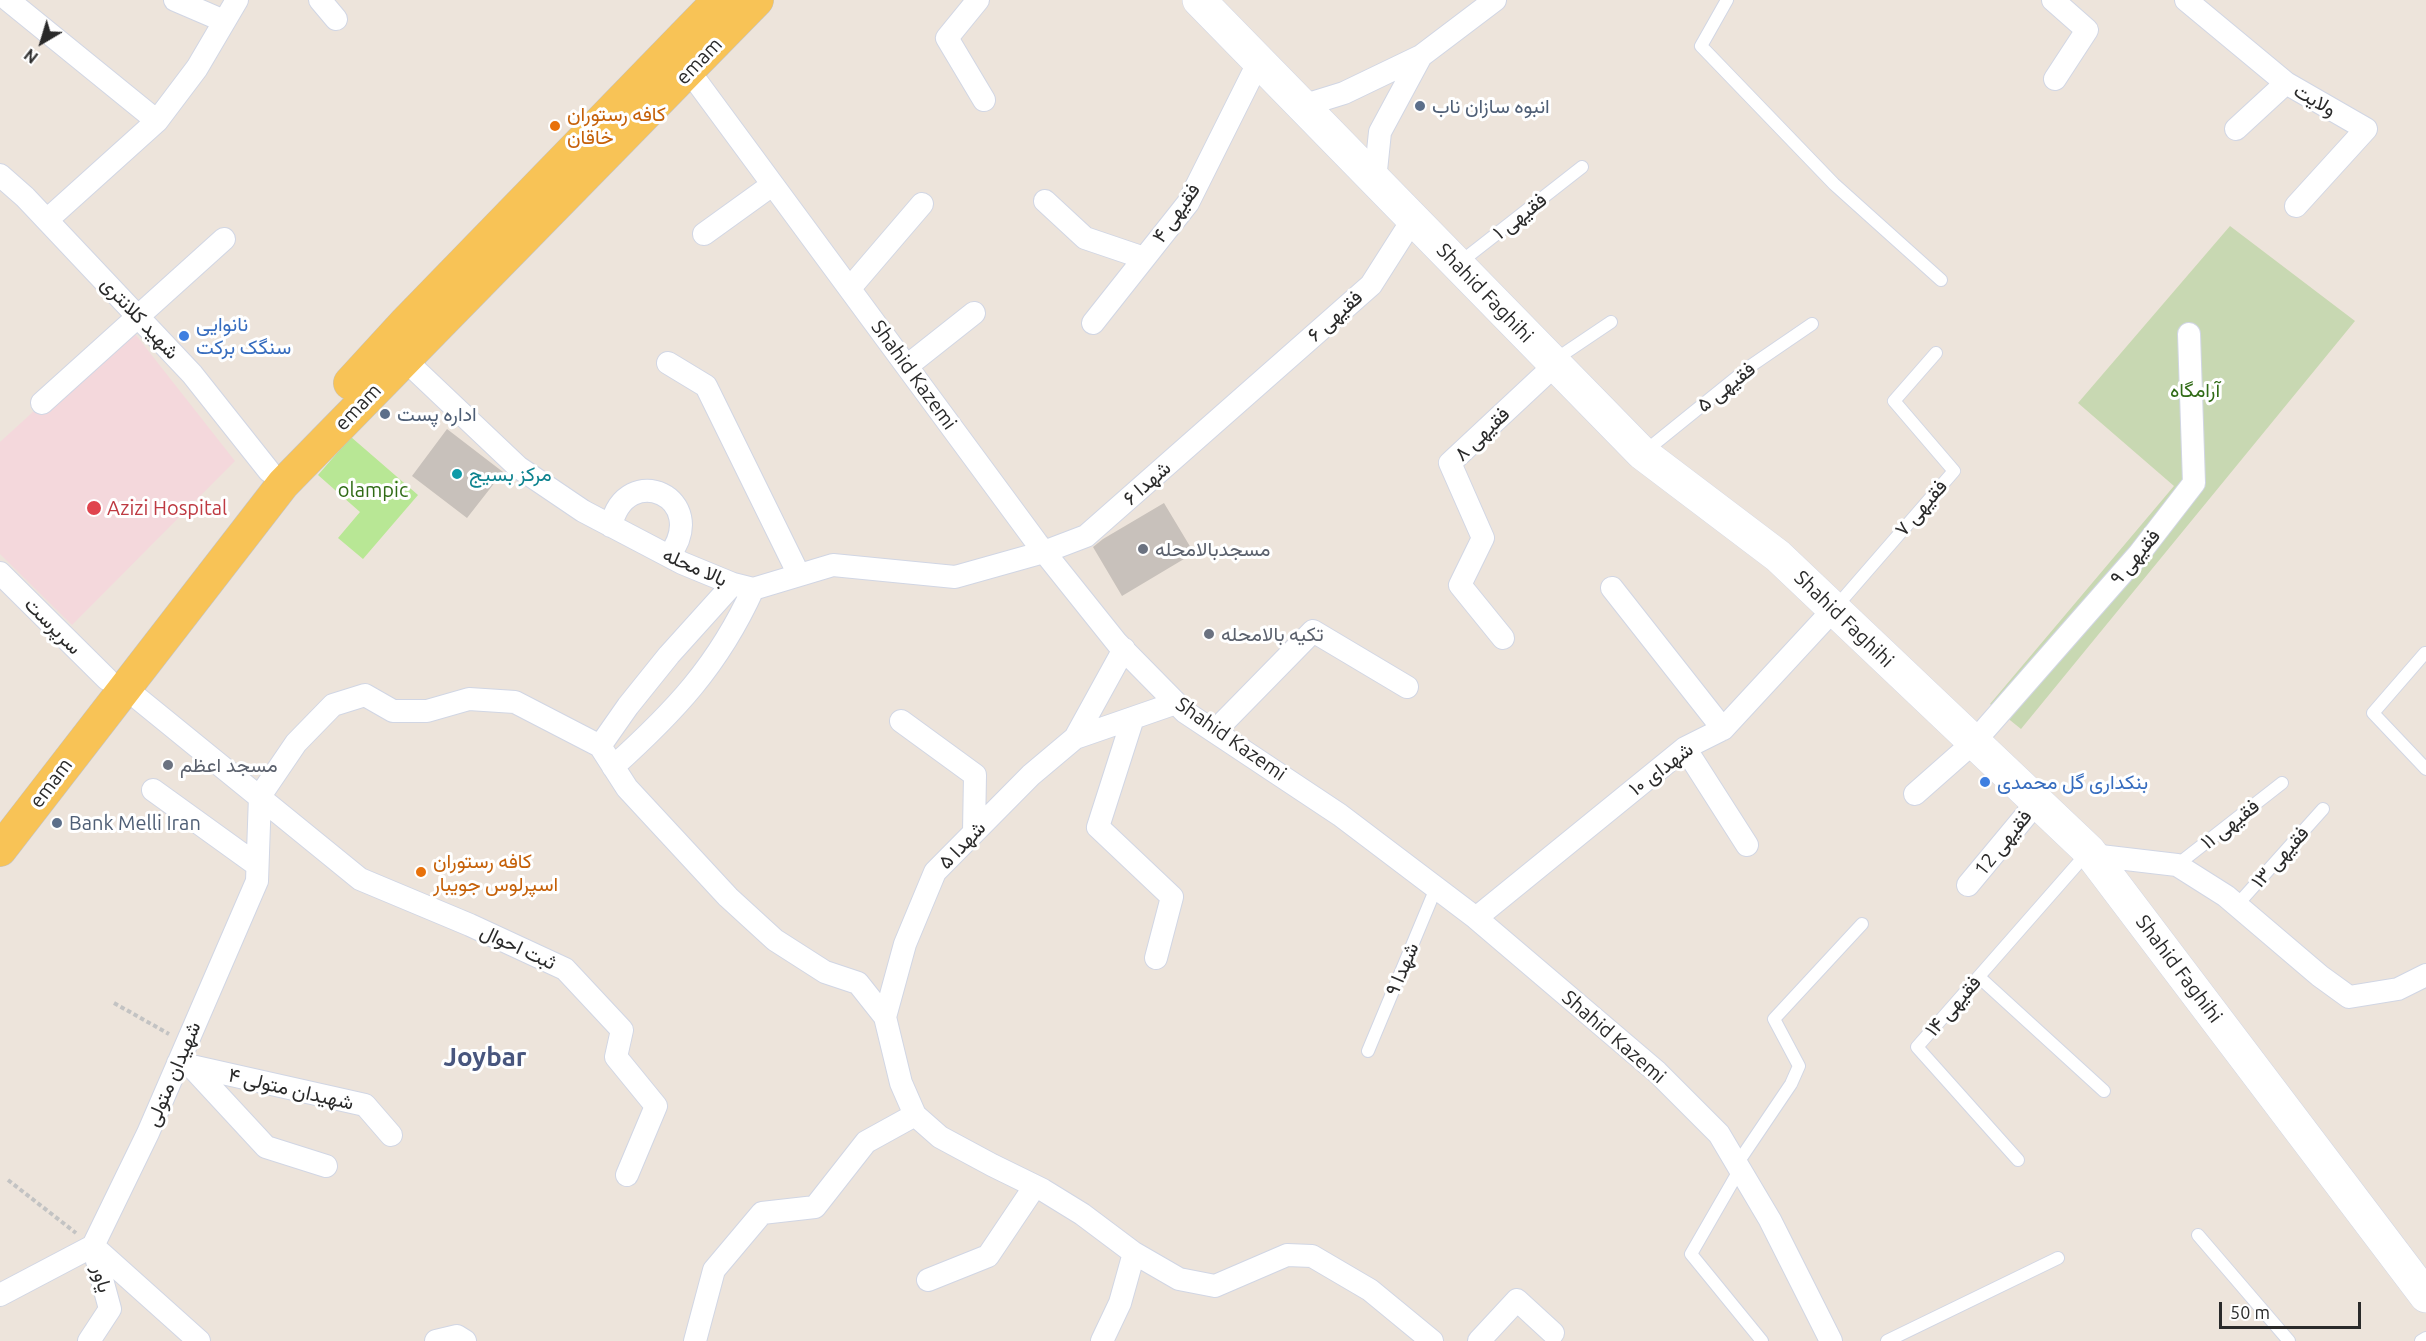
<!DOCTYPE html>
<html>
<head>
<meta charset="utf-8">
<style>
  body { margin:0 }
  #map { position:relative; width:2426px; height:1341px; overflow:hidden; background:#ede4db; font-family:Ubuntu,sans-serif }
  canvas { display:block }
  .north { position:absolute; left:12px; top:12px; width:60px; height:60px; -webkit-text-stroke:4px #fff; paint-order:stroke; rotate:218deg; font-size:16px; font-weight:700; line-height:24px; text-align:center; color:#2a2a2a }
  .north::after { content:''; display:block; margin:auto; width:21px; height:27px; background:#2a2a2a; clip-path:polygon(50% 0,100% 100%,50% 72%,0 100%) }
  .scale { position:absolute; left:2219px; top:1302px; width:142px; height:27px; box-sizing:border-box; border:3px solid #2a2a2a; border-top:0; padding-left:8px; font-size:18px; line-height:21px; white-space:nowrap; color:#2a2a2a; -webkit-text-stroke:4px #fff; paint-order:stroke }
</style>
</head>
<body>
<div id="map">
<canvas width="2426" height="1341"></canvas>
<div class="north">N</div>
<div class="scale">50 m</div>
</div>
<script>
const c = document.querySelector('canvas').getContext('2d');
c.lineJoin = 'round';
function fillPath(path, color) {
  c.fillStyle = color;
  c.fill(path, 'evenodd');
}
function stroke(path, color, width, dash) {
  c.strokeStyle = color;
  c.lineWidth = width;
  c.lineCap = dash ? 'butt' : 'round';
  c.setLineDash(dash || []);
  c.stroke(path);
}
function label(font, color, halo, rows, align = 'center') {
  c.font = font + ' Ubuntu,Vazirmatn,sans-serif';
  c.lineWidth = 6;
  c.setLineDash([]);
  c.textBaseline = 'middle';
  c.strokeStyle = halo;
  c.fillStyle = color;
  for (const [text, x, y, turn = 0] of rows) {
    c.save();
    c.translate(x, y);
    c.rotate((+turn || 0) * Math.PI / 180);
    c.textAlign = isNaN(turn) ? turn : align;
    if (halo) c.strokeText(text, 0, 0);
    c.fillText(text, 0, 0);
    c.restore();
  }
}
fillPath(new Path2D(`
  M128 325 235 461 72 625 0 554V442Z`), '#f4d8dc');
fillPath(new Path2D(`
  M351 437 418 495 363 559 338 538 360 512 318 475Z`), '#b8e795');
fillPath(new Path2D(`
  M2230 226 2355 321 2021 729 1990 704 2174 486 2078 403Z`), '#c8d8b2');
fillPath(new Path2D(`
  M447 429 503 472 467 518 412 476Z
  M1164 503 1194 553 1122 596 1093 547 1103 539Z`), '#c8c1bb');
const service = new Path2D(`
  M1727 0 1701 46 1834 184 1941 280
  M1458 264 1582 167
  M1553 361 1611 322
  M1643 453 1752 365 1812 324
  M1835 608 1954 471 1894 401 1936 353
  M2425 653 2373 713 2426 769
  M2177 865 2282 783
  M2237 905 2323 809
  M1979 977 2104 1091
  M1368 1051 1436 888
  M2018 1160 1917 1047 2088 852
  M1737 1164 1791 1084 1799 1066 1774 1019 1862 924
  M1740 1169 1691 1254 1762 1341
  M2198 1235 2289 1341
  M1887 1341 2058 1258
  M2421 1341 2426 1338`);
const minor = new Path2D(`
  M8 0 157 121
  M175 0 224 21
  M320 0 336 19
  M978 0 947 38 984 100
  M2053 0 2087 30 2055 79
  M2186 0 2286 83 2366 129 2296 206
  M689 71 1037 543 1117 643 1185 712 1340 815 1476 918 1657 1072 1719 1134 1770 1220 1831 1341
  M1302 106 1344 93 1421 56 1495 0
  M2236 129 2286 83
  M0 175 25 197 192 374 269 471
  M1375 180 1380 132 1421 56
  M1045 201 1085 238 1144 258
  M47 220 157 121 197 68 237 0
  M704 234 772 185
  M850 288 922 204
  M1093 323 1188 203 1259 61
  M404 359 518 467 583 511 682 563 733 584 753 589 833 565 955 577 1044 552 1086 536 1371 285 1413 219
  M668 363 706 386 799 575
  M907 366 974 313
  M42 403 224 239
  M611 526C626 459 712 498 669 556
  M0 573 107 679
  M1612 588 1723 729
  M1503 638 1460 585 1483 538 1450 463 1555 365
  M124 687 360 879 470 925 565 969 622 1030 616 1057 656 1106 627 1175
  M1133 718 1098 827 1172 897 1156 958
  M901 721 975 775 974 832
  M1215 731 1313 631 1407 687
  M1075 738 1176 703
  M600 746 628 706 669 655 733 584
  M1685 748 1747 845
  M613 767C674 712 718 666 753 589
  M153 790 257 865
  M1915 794 1974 742 2139 554 2194 483 2189 334
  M260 796 296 743 333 705 365 695 393 711H427L469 699 515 702 600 746 627 788 728 897 775 940 825 972 858 983 885 1017 901 1083 915 1115 940 1137 992 1165 1043 1190 1082 1214 1134 1253 1179 1279 1215 1286 1287 1255 1312 1256 1370 1290 1432 1341
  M2092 855 2177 865 2226 896 2320 976 2349 997 2398 989 2426 975
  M1968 885 2037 802
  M1476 918 1685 748 1723 729 1834 609
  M885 1017 905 944 935 872 1031 775 1075 738 1124 649
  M178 1063 365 1105 391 1135
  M191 1066 266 1147 326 1166
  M93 1246 199 1341
  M928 1280 988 1256 1035 1186
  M0 1295 93 1246 148 1133 257 881 260 796
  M89 1341 110 1309 93 1246
  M436 1341 457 1336 465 1341
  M695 1341 714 1270 762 1213 815 1207 866 1142 915 1115
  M1102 1341 1120 1303 1134 1253
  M1479 1341 1517 1300 1553 1333`);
const secondary = new Path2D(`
  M1199 0 1642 453 1778 556 2089 851 2426 1296`);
const primary = new Path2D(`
  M350 383 406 322 719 0
  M0 850 283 484 757 0`);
stroke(service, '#d1d6e4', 14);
stroke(minor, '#d1d6e4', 24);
stroke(secondary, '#d1d6e4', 34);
stroke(primary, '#c3c3c3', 34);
stroke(new Path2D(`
  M114 1003 169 1034
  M8 1180 76 1233`), '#c3c3c3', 4, [4.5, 3]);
stroke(service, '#fff', 12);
stroke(minor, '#fff', 22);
stroke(secondary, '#fff', 33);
stroke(primary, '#f8c356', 33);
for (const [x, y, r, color] of [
  [1420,106,6,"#5c6f8a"],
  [555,126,6,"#e8710a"],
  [184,336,6,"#3f7fe0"],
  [385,414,6,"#5c6f8a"],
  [457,474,6,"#0f9aa8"],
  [94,508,8,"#e0444e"],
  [1143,549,6,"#6b7280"],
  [1209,634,6,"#6b7280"],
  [168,765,6,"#6b7280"],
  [1985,782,6,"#3f7fe0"],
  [57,823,6,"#5c6f8a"],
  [421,872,6,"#e8710a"]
]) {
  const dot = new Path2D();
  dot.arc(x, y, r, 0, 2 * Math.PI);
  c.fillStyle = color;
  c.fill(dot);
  stroke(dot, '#fff', 2);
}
label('20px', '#2a2a2a', '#fff', [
  ["emam",699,61,-46],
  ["ولایت",2315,100,30],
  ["فقیهی ۴",1176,213,-55],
  ["فقیهی ۱",1520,216,-38],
  ["Shahid Faghihi",1485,293,46],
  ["فقیهی ۶",1335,316,-42],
  ["شهید کلانتری",140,318,47],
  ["Shahid Kazemi",914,375,54],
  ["فقیهی ۵",1726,387,-38],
  ["emam",358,407,-46],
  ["فقیهی ۸",1482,434,-44],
  ["شهدا ۶",1147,483,-41],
  ["فقیهی ۷",1921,508,-49],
  ["فقیهی ۹",2135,557,-50],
  ["بالا محله",695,567,24],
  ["Shahid Faghihi",1844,619,44],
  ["سرپرست",53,626,45],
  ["Shahid Kazemi",1231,739,35],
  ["شهدای ۱۰",1661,769,-37],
  ["emam",51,783,-53],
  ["فقیهی ۱۱",2230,824,-38],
  ["فقیهی 12",2003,843,-51],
  ["شهدا ۵",962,845,-46],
  ["فقیهی ۱۳",2280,857,-48],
  ["ثبت احوال",518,947,25],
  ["شهدا ۹",1402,969,-67],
  ["Shahid Faghihi",2179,969,53],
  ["فقیهی ۱۴",1953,1006,-49],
  ["Shahid Kazemi",1614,1037,41],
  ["شهیدان متولی",173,1074,-67],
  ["شهیدان متولی ۴",291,1089,13],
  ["یاور",102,1279,75]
]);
label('20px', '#4e5e75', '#fff', [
  ["انبوه سازان ناب",1432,106],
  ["اداره پست",397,414],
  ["Bank Melli Iran",69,823]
], 'left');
label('20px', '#c56008', '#fff', [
  ["کافه رستوران",567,114],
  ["خاقان",567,137],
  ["کافه رستوران",433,861],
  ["اسپرلوس جویبار",433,884]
], 'left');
label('20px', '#366cbe', '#fff', [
  ["نانوایی",196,324],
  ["سنگک برکت",196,347],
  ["بنکداری گل محمدی",1997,782]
], 'left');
label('20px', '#306b16', '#fff', [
  ["آرامگاه",2195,390],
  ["olampic",373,490]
]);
label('20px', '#0d838f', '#fff', [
  ["مرکز بسیج",469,474]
], 'left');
label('20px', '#be3a42', '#fff', [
  ["Azizi Hospital",107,508]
], 'left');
label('20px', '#5b616d', '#fff', [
  ["مسجدبالامحله",1155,549],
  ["تکیه بالامحله",1221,634],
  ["مسجد اعظم",180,765]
], 'left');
label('bold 26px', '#48567e', '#fff', [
  ["Joybar",485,1057]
]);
</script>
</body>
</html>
